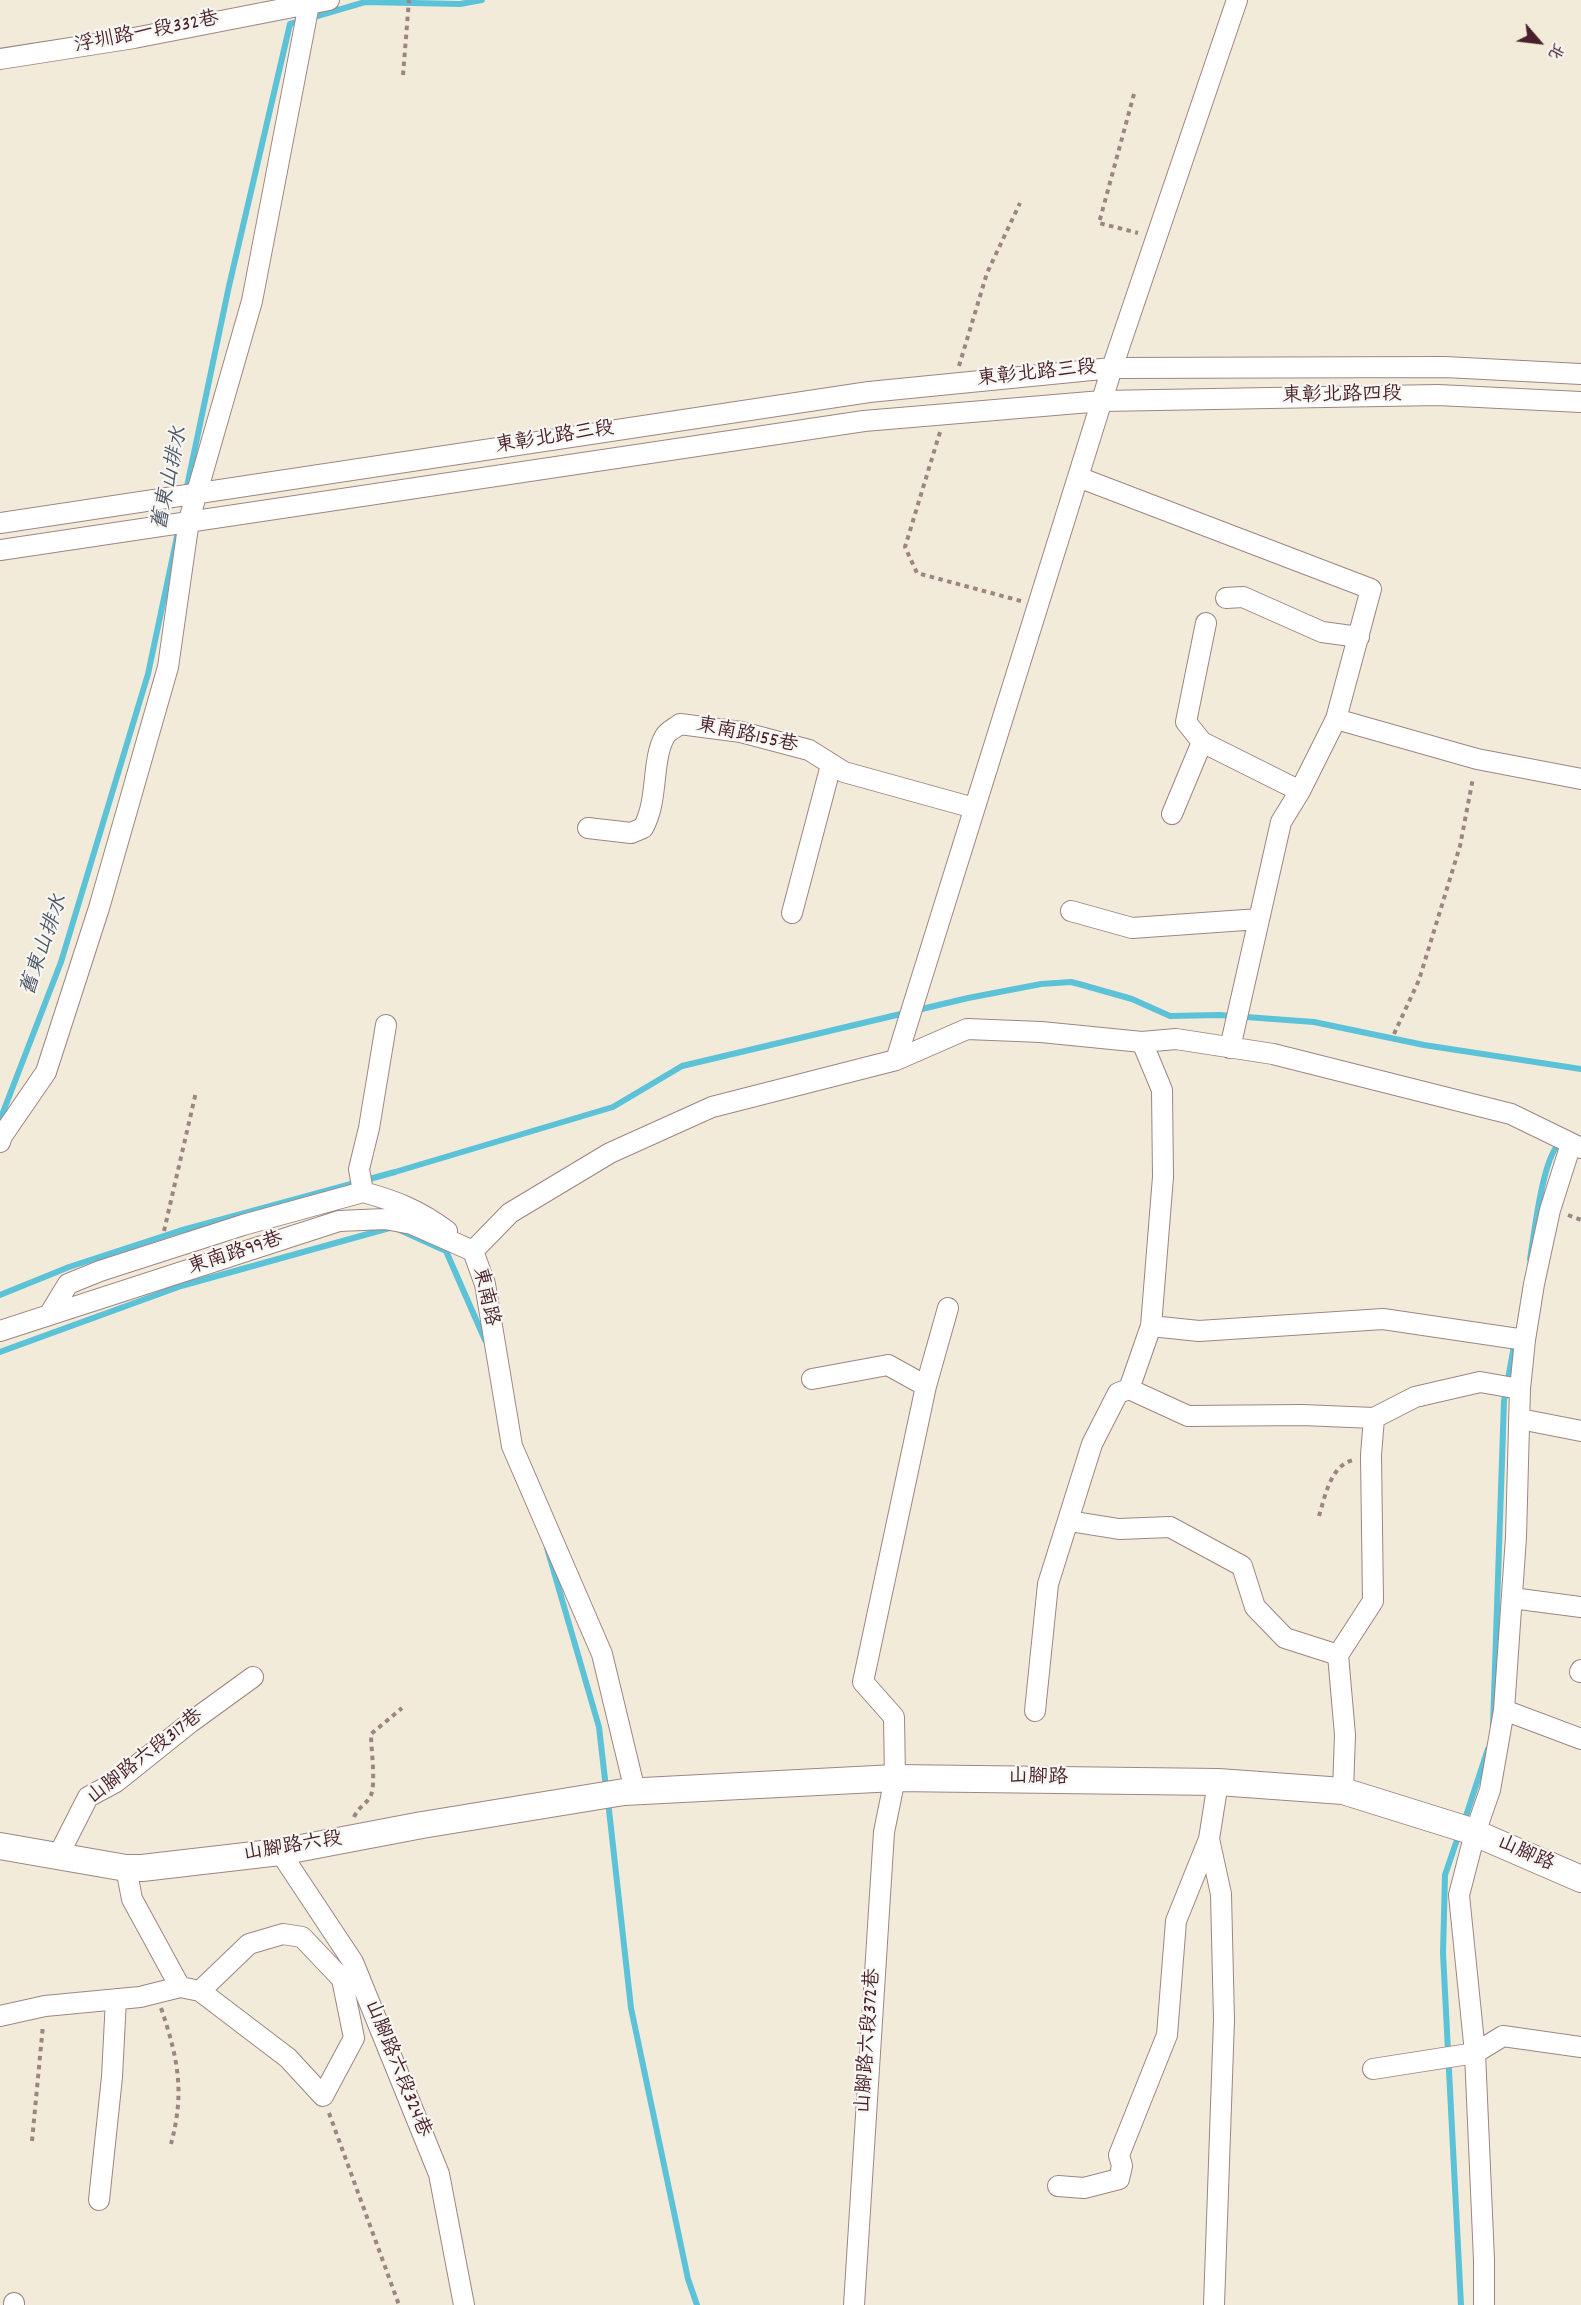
<!DOCTYPE html>
<html>
<head>
<meta charset="utf-8">
<style>
  body { margin:0 }
  #map { position:relative; width:1581px; height:2305px; overflow:hidden; background:#f3ebda; font-family:Dekko,"LXGW WenKai TC",sans-serif }
  canvas { display:block }
  .north { position:absolute; left:1509px; top:12px; width:60px; height:60px; -webkit-text-stroke:4px #f6f6f2; paint-order:stroke; rotate:118deg; font-size:16px; font-weight:700; line-height:24px; text-align:center; color:#4a1f2b }
  .north::after { content:''; display:block; margin:auto; width:21px; height:27px; background:#4a1f2b; clip-path:polygon(50% 0,100% 100%,50% 72%,0 100%) }
</style>
</head>
<body>
<div id="map">
<canvas width="1581" height="2305"></canvas>
<div class="north">北</div>
</div>
<script>
const c = document.querySelector('canvas').getContext('2d');
c.lineJoin = 'round';
function stroke(path, color, width, dash) {
  c.strokeStyle = color;
  c.lineWidth = width;
  c.lineCap = dash ? 'butt' : 'round';
  c.setLineDash(dash || []);
  c.stroke(path);
}
function label(font, color, halo, rows, align = 'center') {
  c.font = font + ' Dekko,"LXGW WenKai TC",sans-serif';
  c.lineWidth = 4.5;
  c.setLineDash([]);
  c.textBaseline = 'middle';
  c.strokeStyle = halo;
  c.fillStyle = color;
  for (const [text, x, y, turn = 0] of rows) {
    c.save();
    c.translate(x, y);
    c.rotate((+turn || 0) * Math.PI / 180);
    c.textAlign = isNaN(turn) ? turn : align;
    if (halo) c.strokeText(text, 0, 0);
    c.fillText(text, 0, 0);
    c.restore();
  }
}
stroke(new Path2D(`
  M186 491 229 286 290 24 365 2 460 4 482 0
  M0 1120 61 962 148 674 179 527
  M1530 1259C1534 1237 1543 1150 1562 1142
  M0 1295 69 1267 179 1231 395 1172 613 1107 682 1066 968 998 1041 984 1071 982 1079 984 1132 999 1170 1016 1219 1015 1314 1022 1424 1045 1581 1069
  M0 1352 181 1286 393 1227 446 1251 485 1340
  M547 1548 599 1727 606 1788
  M1493 1725 1504 1401 1515 1340
  M608 1801 631 2008 688 2279 697 2305
  M1464 1822 1488 1749
  M1459 1834 1445 1875 1443 1953 1461 2305`), '#5bc2d8', 6);
const minor = new Path2D(`
  M0 59 134 38 329 0
  M1078 477 1371 589 1336 719 1477 759 1581 779
  M0 523 869 392 1112 368 1445 367 1581 374
  M0 550 864 421 1102 401 1438 395 1581 402
  M1226 598 1243 597 1322 632 1359 637
  M1206 623 1186 722 1202 742 1300 791
  M1172 814 1202 742
  M588 828 631 833 643 828C659 800 651 760 665 736 668 731 675 728 680 724L741 732 809 750 844 772 974 808
  M1071 911 1132 928 1259 919
  M792 913 831 765
  M386 1025 369 1128 359 1169 363 1192C396 1201 419 1210 447 1231
  M1230 1048 1281 822 1300 791 1336 719
  M896 1060 1112 368 1237 0
  M0 1142 2 1136 46 1072 99 908 168 667 189 520 252 301 309 4
  M473 1251 510 1213 610 1153 712 1107 896 1060 967 1029 1041 1032 1142 1042 1176 1039 1273 1054 1511 1114 1581 1148
  M473 1251 485 1284 512 1446 602 1654 635 1791
  M49 1315 68 1284 100 1271 243 1225 363 1192
  M1151 1326 1199 1331 1383 1319 1525 1340
  M0 1331 339 1221 385 1219 412 1224 473 1251
  M812 1379 888 1365 926 1386
  M1129 1389 1188 1416 1302 1415 1374 1418 1415 1397 1480 1382 1520 1389
  M1520 1419 1581 1431
  M1069 1521 1119 1529 1170 1527 1242 1566 1255 1607 1285 1638 1338 1655
  M1512 1598 1581 1607
  M1580 1672 1581 1670
  M1504 1710 1581 1739
  M1035 1711 1048 1584 1092 1444 1118 1393 1129 1389 1151 1326 1163 1177 1162 1090 1142 1042
  M1343 1791 1345 1735 1338 1655 1373 1601 1371 1455 1374 1418
  M280 1852 353 1962 439 2174 464 2305
  M58 1856 88 1797 116 1782 191 1722 253 1677
  M126 1868 132 1899 180 1987
  M0 2016 45 2006 140 1997 180 1987 200 1991 288 2058 323 2096 354 2038 342 1979 302 1937 283 1934 249 1944 200 1991
  M1373 2069 1475 2053 1503 2036 1581 2047
  M1058 2186 1084 2188 1119 2179 1122 2166 1119 2155 1167 2035 1176 1921 1209 1839
  M99 2200 112 2077 116 1999
  M14 2303V2305
  M854 2305 884 1832 895 1778 894 1717 863 1682 926 1386 948 1308
  M1214 2305 1224 2020 1221 1894 1209 1839 1218 1782
  M1484 2305V2260L1475 2053 1459 1895 1475 1833 1490 1790 1504 1710 1516 1537 1520 1389 1525 1340 1534 1284 1550 1210 1571 1144`);
const major = new Path2D(`
  M0 1846 126 1868H142L280 1852 422 1825 624 1792 895 1778 1218 1782 1343 1791 1468 1830 1581 1879`);
stroke(minor, '#9e8582', 22);
stroke(major, '#9e8582', 28);
stroke(new Path2D(`
  M403 75 409 0
  M1134 94 1099 223 1138 233
  M959 366 987 273 1020 203
  M940 432 905 547 917 573 1021 601
  M1394 1034 1419 980 1460 846 1473 778
  M1568 1215 1581 1220
  M164 1231 196 1092
  M1319 1516C1325 1497 1330 1466 1353 1460
  M354 1817C359 1806 367 1804 371 1795 376 1783 371 1749 371 1734L402 1708
  M161 2008C178 2058 185 2092 171 2144
  M329 2113 399 2305
  M32 2141 43 2025`), '#9e8582', 4, [4.5, 4.5]);
stroke(minor, '#fff', 20);
stroke(major, '#fff', 26);
label('20px', '#4a1f2b', '#f6f6f2', [
  ["浮圳路一段332巷",147,34,-11],
  ["東彰北路三段",1037,375,-6],
  ["東彰北路四段",1342,397,-1],
  ["東彰北路三段",555,439,-9],
  ["東南路155巷",747,737,12],
  ["東南路99巷",236,1255,-18],
  ["東南路",484,1297,77],
  ["山腳路六段317巷",146,1758,-38],
  ["山腳路",1038,1779,1],
  ["山腳路六段",293,1848,-9],
  ["山腳路",1525,1855,24],
  ["山腳路六段372巷",870,2041,-86],
  ["山腳路六段324巷",396,2069,68]
]);
label('italic 21px', '#505868', '#f6f6f2', [
  ["舊東山排水",172,479,-78],
  ["舊東山排水",46,946,-71]
]);
</script>
</body>
</html>
